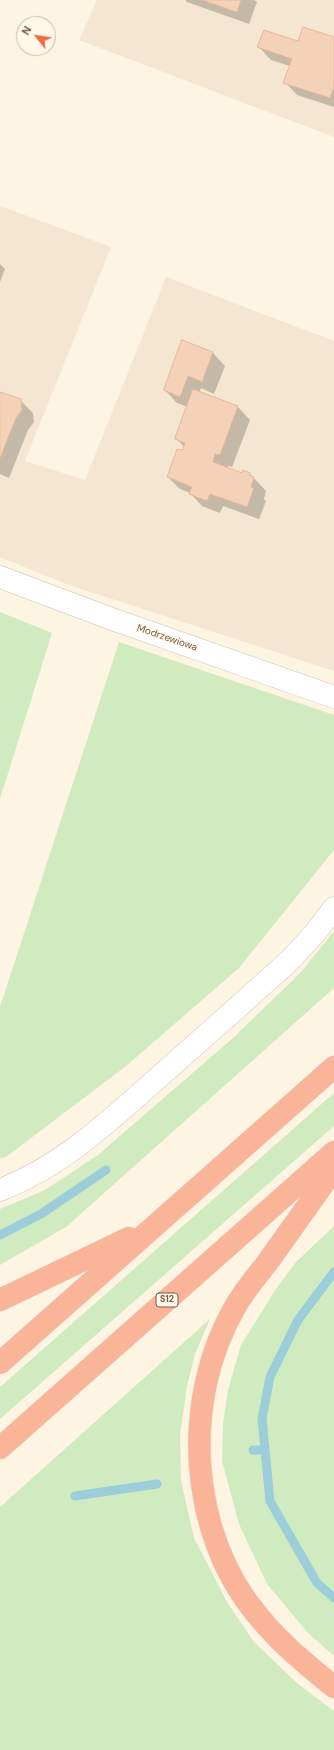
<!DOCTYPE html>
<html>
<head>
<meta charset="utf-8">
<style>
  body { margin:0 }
  #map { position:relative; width:334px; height:1750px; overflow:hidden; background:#fdf4e2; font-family:"DM Sans",sans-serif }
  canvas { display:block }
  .north { position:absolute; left:16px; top:16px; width:40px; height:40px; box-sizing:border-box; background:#fff7ea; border:1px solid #c8b8a9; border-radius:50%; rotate:300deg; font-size:11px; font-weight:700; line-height:16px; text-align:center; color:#765a48 }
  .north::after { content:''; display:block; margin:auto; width:14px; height:18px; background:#ec6e43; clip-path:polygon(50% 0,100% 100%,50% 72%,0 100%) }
</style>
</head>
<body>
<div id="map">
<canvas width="334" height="1750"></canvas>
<div class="north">N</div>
</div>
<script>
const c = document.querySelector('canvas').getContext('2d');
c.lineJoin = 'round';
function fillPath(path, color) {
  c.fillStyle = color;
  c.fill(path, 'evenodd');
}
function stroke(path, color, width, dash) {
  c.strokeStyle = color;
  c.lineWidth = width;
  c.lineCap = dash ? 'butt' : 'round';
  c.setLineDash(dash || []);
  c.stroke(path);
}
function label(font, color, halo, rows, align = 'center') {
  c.font = font + ' "DM Sans",sans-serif';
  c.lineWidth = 3;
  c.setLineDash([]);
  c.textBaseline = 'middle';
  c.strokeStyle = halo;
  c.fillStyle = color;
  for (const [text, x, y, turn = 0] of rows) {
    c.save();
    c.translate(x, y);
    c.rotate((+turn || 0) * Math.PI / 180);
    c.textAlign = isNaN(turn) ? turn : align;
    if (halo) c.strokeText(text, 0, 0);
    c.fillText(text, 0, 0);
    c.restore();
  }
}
fillPath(new Path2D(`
  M97 0H334V137L79 40Z
  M0 206 111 247 25 461 85 480 166 277 334 341V671L69 585 0 557Z`), '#f5e6d1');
fillPath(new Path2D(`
  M0 612 52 633 0 799Z
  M119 642 334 715V850L239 968 126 1066 6 1157 0 1158V1007Z
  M334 931V988L66 1227 0 1265V1209L45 1190 98 1155 233 1038 302 971Z
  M334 1093V1126L0 1419V1387Z
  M334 1226V1656L308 1633 267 1584 239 1524 222 1461 223 1424 228 1390 241 1345 276 1289 296 1262Z
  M210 1319 195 1354 187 1386 180 1435 181 1480 194 1538 227 1602 254 1642 298 1684 334 1711V1750H0V1507Z`), '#d0ebc0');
fillPath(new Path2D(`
  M185 0H254L257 2 249 24 187 2Z
  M334 38V107L297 95 285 82 290 66 271 60 259 47Z
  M0 264 5 269 0 282Z
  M183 342 213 353 225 366 214 394 201 388 199 393 238 407 250 420 232 467 228 466 227 468 242 474 249 473 266 491 264 499 266 501 259 519 223 506 220 513 202 506 190 493 180 489 168 477 184 447 176 438 188 407 177 403 165 390Z
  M0 393 20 400 33 413 34 422 28 430 9 478 0 474Z`), '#0003');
stroke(new Path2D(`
  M0 1235 41 1214 106 1170
  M334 1272 298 1320 270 1377 262 1419 270 1501 317 1583 334 1598
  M253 1450H264
  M75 1496 157 1484`), '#9cced9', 9);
const building = new Path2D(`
  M202 0H241L237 12Z
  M303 27 334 37V87L330 98 283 83 292 59 257 47 264 30 298 41Z
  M182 340 213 352 202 382 188 376 180 397 164 390Z
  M193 389 238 406 220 455 215 454 213 462 242 473 243 470 250 473 249 475 254 477 251 487 254 488 247 507 210 494 207 501 189 494 192 487 167 477 177 449 182 450 185 443 175 439Z
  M0 392 21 399 22 410 16 418 0 458Z`);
fillPath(building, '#f4d2b9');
stroke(building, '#e7b999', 1);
const minor = new Path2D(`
  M0 577 112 619 334 697
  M0 1190C64 1165 109 1121 160 1076 203 1038 246 1000 289 961L315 933 334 908`);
const highway = new Path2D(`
  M334 1169C312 1200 289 1232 267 1263 256 1277 244 1291 235 1307 181 1400 188 1534 259 1617 281 1644 307 1665 334 1687
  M0 1300 129 1238
  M0 1363 334 1067
  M0 1448 334 1152`);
stroke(minor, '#d1beac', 23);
stroke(highway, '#ded7d3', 23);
stroke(minor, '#fff', 22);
stroke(highway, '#fab497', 22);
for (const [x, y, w] of [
  [167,1300,22]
]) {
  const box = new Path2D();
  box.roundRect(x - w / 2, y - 7, w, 14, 3);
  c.fillStyle = '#fff7ea';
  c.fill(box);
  stroke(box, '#765a48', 1);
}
label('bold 9px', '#765a48', null, [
  ["S12",167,1300]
]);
label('10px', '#765a48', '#fff7ea', [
  ["Modrzewiowa",167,638,19]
]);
</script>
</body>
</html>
